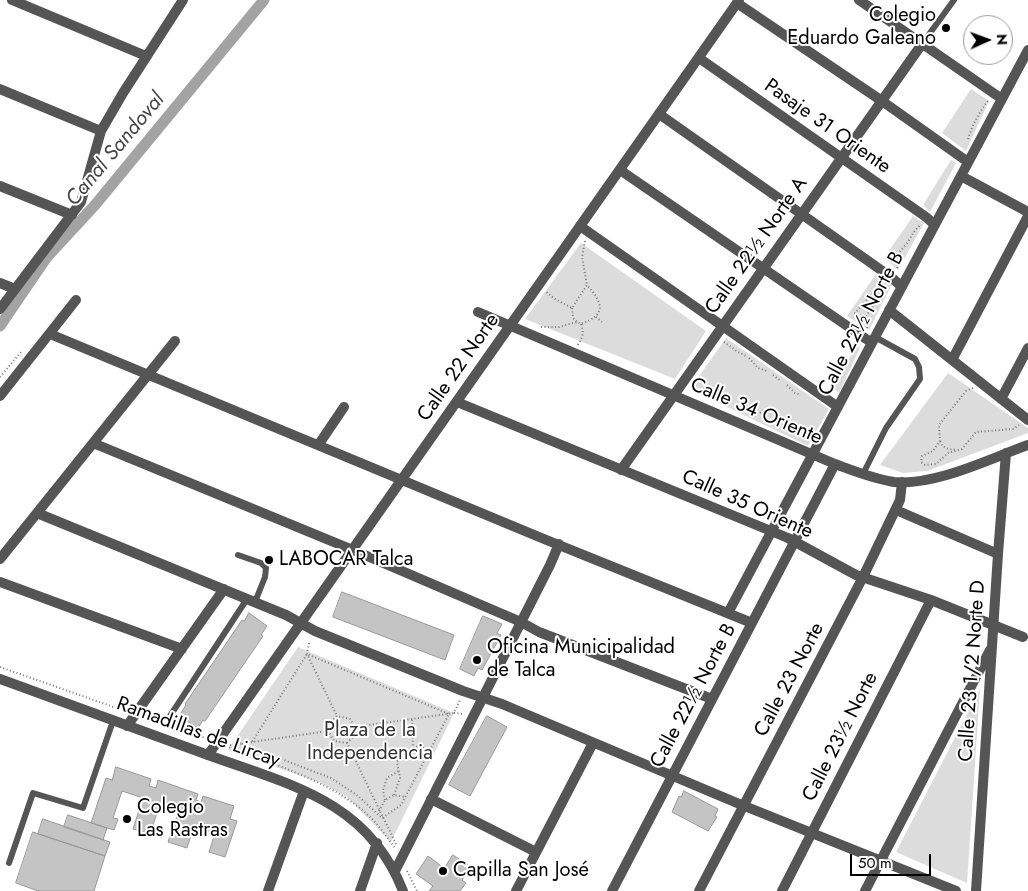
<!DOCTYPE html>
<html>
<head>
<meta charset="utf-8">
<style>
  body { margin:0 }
  #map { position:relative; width:1028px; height:891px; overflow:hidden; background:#fff; font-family:Jost,sans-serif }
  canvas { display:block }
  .north { position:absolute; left:963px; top:15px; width:50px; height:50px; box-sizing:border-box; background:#fff; border:1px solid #999; border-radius:50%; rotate:88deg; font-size:14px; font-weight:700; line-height:20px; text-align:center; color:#000 }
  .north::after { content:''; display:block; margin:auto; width:18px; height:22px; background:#000; clip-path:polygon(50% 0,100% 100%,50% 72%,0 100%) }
  .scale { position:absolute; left:850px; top:854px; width:81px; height:22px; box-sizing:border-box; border:2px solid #000; border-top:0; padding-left:6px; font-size:15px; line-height:18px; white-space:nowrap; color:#000; -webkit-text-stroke:4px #fff; paint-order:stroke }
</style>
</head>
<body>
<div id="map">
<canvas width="1028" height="891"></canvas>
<div class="north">N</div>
<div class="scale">50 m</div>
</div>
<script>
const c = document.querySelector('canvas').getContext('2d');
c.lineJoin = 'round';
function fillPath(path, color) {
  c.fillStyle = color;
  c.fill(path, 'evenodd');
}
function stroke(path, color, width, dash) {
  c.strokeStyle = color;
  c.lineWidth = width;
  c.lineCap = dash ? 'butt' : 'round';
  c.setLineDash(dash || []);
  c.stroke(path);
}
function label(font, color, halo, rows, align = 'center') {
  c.font = font + ' Jost,sans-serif';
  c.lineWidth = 4;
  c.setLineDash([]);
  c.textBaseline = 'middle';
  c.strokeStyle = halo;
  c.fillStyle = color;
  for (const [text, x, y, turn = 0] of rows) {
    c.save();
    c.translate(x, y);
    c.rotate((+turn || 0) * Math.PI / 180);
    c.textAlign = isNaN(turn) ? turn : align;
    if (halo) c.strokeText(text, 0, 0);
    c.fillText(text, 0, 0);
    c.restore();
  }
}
fillPath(new Path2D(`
  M971 89 989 101 966 151 942 133Z
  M951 160 956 163 930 212 923 205Z
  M913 216 924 223 898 270 884 258Z
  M581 243 706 331 675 379 525 319Z
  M876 274 892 284 869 330 847 316Z
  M726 338 829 409 808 446 690 389Z
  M857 346 860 348 839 393 831 386Z
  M948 373 1028 428V433L927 471 903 473 880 465Z
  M298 647 454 713 391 842 347 797 321 783 228 750Z
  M980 689 967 883 896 852Z`), '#dcdcdc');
stroke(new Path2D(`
  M0 326 47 257 95 205 264 0`), '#a3a3a3', 11);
const building = new Path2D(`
  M342 592 454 635 445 660 333 617Z
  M249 613 267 626 261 635 263 636 205 721 203 720 198 728 179 716 186 705 185 704 242 620 244 621Z
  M483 616 502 624 497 633 501 635 482 670 478 668 474 676 460 669Z
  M487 716 507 727 470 796 449 785Z
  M116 767 151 779 149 786 156 788 158 780 198 794 196 800 201 802 203 796 234 806 230 819 237 821 225 857 209 852 215 833 194 826 187 848 168 842 179 810 160 804 150 834 133 829 143 798 122 791 113 818 118 819 114 830 91 823 106 778 112 780Z
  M684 791 718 809 715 816 717 817 708 831 672 812 679 796 681 797Z
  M68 815 107 828 103 840 64 827Z
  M43 819 110 842 105 856 38 834Z
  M33 832 105 856 94 891H38L16 883Z
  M453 855 471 867 462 880 466 883 460 891H429L433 886 416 874 428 856 444 868Z`);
fillPath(building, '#c4c4c4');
stroke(building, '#999', 1);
stroke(new Path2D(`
  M968 139C972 126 979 112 988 101
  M585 241 582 257 587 285
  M897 268 899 264C894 254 903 249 908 242 912 235 914 230 921 225
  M572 308 573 318 577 322
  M866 316 874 305 877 293
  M596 317 602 322
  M541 327H559L577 322 581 324C607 315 603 303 587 285L572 308 555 299 545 291
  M867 328 869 321 866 316 856 315 855 313 873 293 879 292 886 284
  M724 342 738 352 746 356
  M578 345C583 337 584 332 581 324
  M749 358 758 368 767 371
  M773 375 781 381
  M0 377 21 352
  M787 385 795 393 801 395
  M973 388 966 391 939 425 940 441 933 451 922 456 921 462 925 465 936 464 948 453 962 449 976 432 1013 429 1019 425
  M760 413 767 408 777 410 782 421C796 428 802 421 810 437
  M940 441C943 449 948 449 956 450
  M309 643 307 654 337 716
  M0 667 125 711
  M454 713 464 714
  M146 719 184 733 207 738
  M227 743 231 745 328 731
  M347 743 353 737 355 727
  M242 744 331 778 358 796 382 818 401 805 449 714 307 654 252 742
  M226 746C272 764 337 783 372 819 381 828 388 839 396 849
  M413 748 418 746 423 747 426 753
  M394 795 400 778 397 762 402 753 413 748 412 719
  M385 800 383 790 387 778 399 771
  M379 811 385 800 394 795 405 797
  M396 844 347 743 334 741 328 731 330 723 337 716 350 719 355 727 454 713 460 700
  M407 871 417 891`), '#777', 2, [1, 2.5]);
stroke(new Path2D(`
  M922 44 954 0
  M863 474 886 428 920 379 919 367 915 359 875 337
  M238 555 261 563 266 568 265 577 255 602
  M170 716 247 599
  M9 863 33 793 83 808 113 721`), '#555', 6);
stroke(new Path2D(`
  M12 0 146 56
  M859 0 1002 99
  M737 3 882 101 968 162
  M699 58 926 217 935 225
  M0 89 101 131
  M659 114 891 277 902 287
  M620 170 872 343
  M961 176 1028 212
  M0 186 72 215
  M580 226 838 407
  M0 283 15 289
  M0 309 81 202 101 131 123 93 183 0
  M889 310 1028 420
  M478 312 835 464C854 471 874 479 894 482 935 486 989 459 1028 445
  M50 334 544 539 752 623
  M952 360 1028 216
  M0 396 76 300
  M1001 399 1028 348
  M457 402 788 538 856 575 931 600 1023 637
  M93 443 353 550 521 622 539 632 712 699
  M319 444 344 407
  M621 470 922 44
  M896 510 998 554
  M37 513 286 615 315 631 463 691 502 704 737 803 956 891
  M0 559 175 341
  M0 582 182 649
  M728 613 1028 50
  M127 726 224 589
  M208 755C291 785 368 801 403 891
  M431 799 536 852
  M395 871 550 565 559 544
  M268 891 304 791
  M360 891 377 843
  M516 891 593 743
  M612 891 835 464
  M699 891 863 577 900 500 902 482
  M782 891 931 600
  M865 891 990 650
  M976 891 998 554 1006 453`), '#555', 10);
stroke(new Path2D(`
  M0 679 208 755 739 0`), '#555', 10);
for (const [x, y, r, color] of [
  [946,28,5,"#000"],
  [269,560,5,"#000"],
  [477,660,5,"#000"],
  [127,819,5,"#000"],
  [443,871,5,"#000"]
]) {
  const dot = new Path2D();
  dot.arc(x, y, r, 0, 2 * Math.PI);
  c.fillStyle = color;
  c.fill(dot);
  stroke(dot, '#fff', 2);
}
label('20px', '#000', '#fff', [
  ["Colegio",936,16,"right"],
  ["Eduardo Galeano",936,39,"right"],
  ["LABOCAR Talca",279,560],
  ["Oficina Municipalidad",487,648],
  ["de Talca",487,671],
  ["Colegio",137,808],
  ["Las Rastras",137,831],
  ["Capilla San José",453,871]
], 'left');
label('20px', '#000', '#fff', [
  ["Pasaje 31 Oriente",827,127,35],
  ["Calle 22½ Norte A",757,246,-55],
  ["Calle 22½ Norte B",862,324,-62],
  ["Calle 22 Norte",459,368,-55],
  ["Calle 34 Oriente",756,412,23],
  ["Calle 35 Oriente",747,505,24],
  ["Calle 23 1/2 Norte D",973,671,-86],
  ["Calle 23 Norte",790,680,-62],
  ["Calle 22½ Norte B",694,696,-62],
  ["Ramadillas de Lircay",198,733,20],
  ["Calle 23½ Norte",841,737,-63]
]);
label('20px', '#333', '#fff', [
  ["Plaza de la",370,731],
  ["Independencia",370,754]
]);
label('italic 21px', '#444', '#fff', [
  ["Canal Sandoval",116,150,-50]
]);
</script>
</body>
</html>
